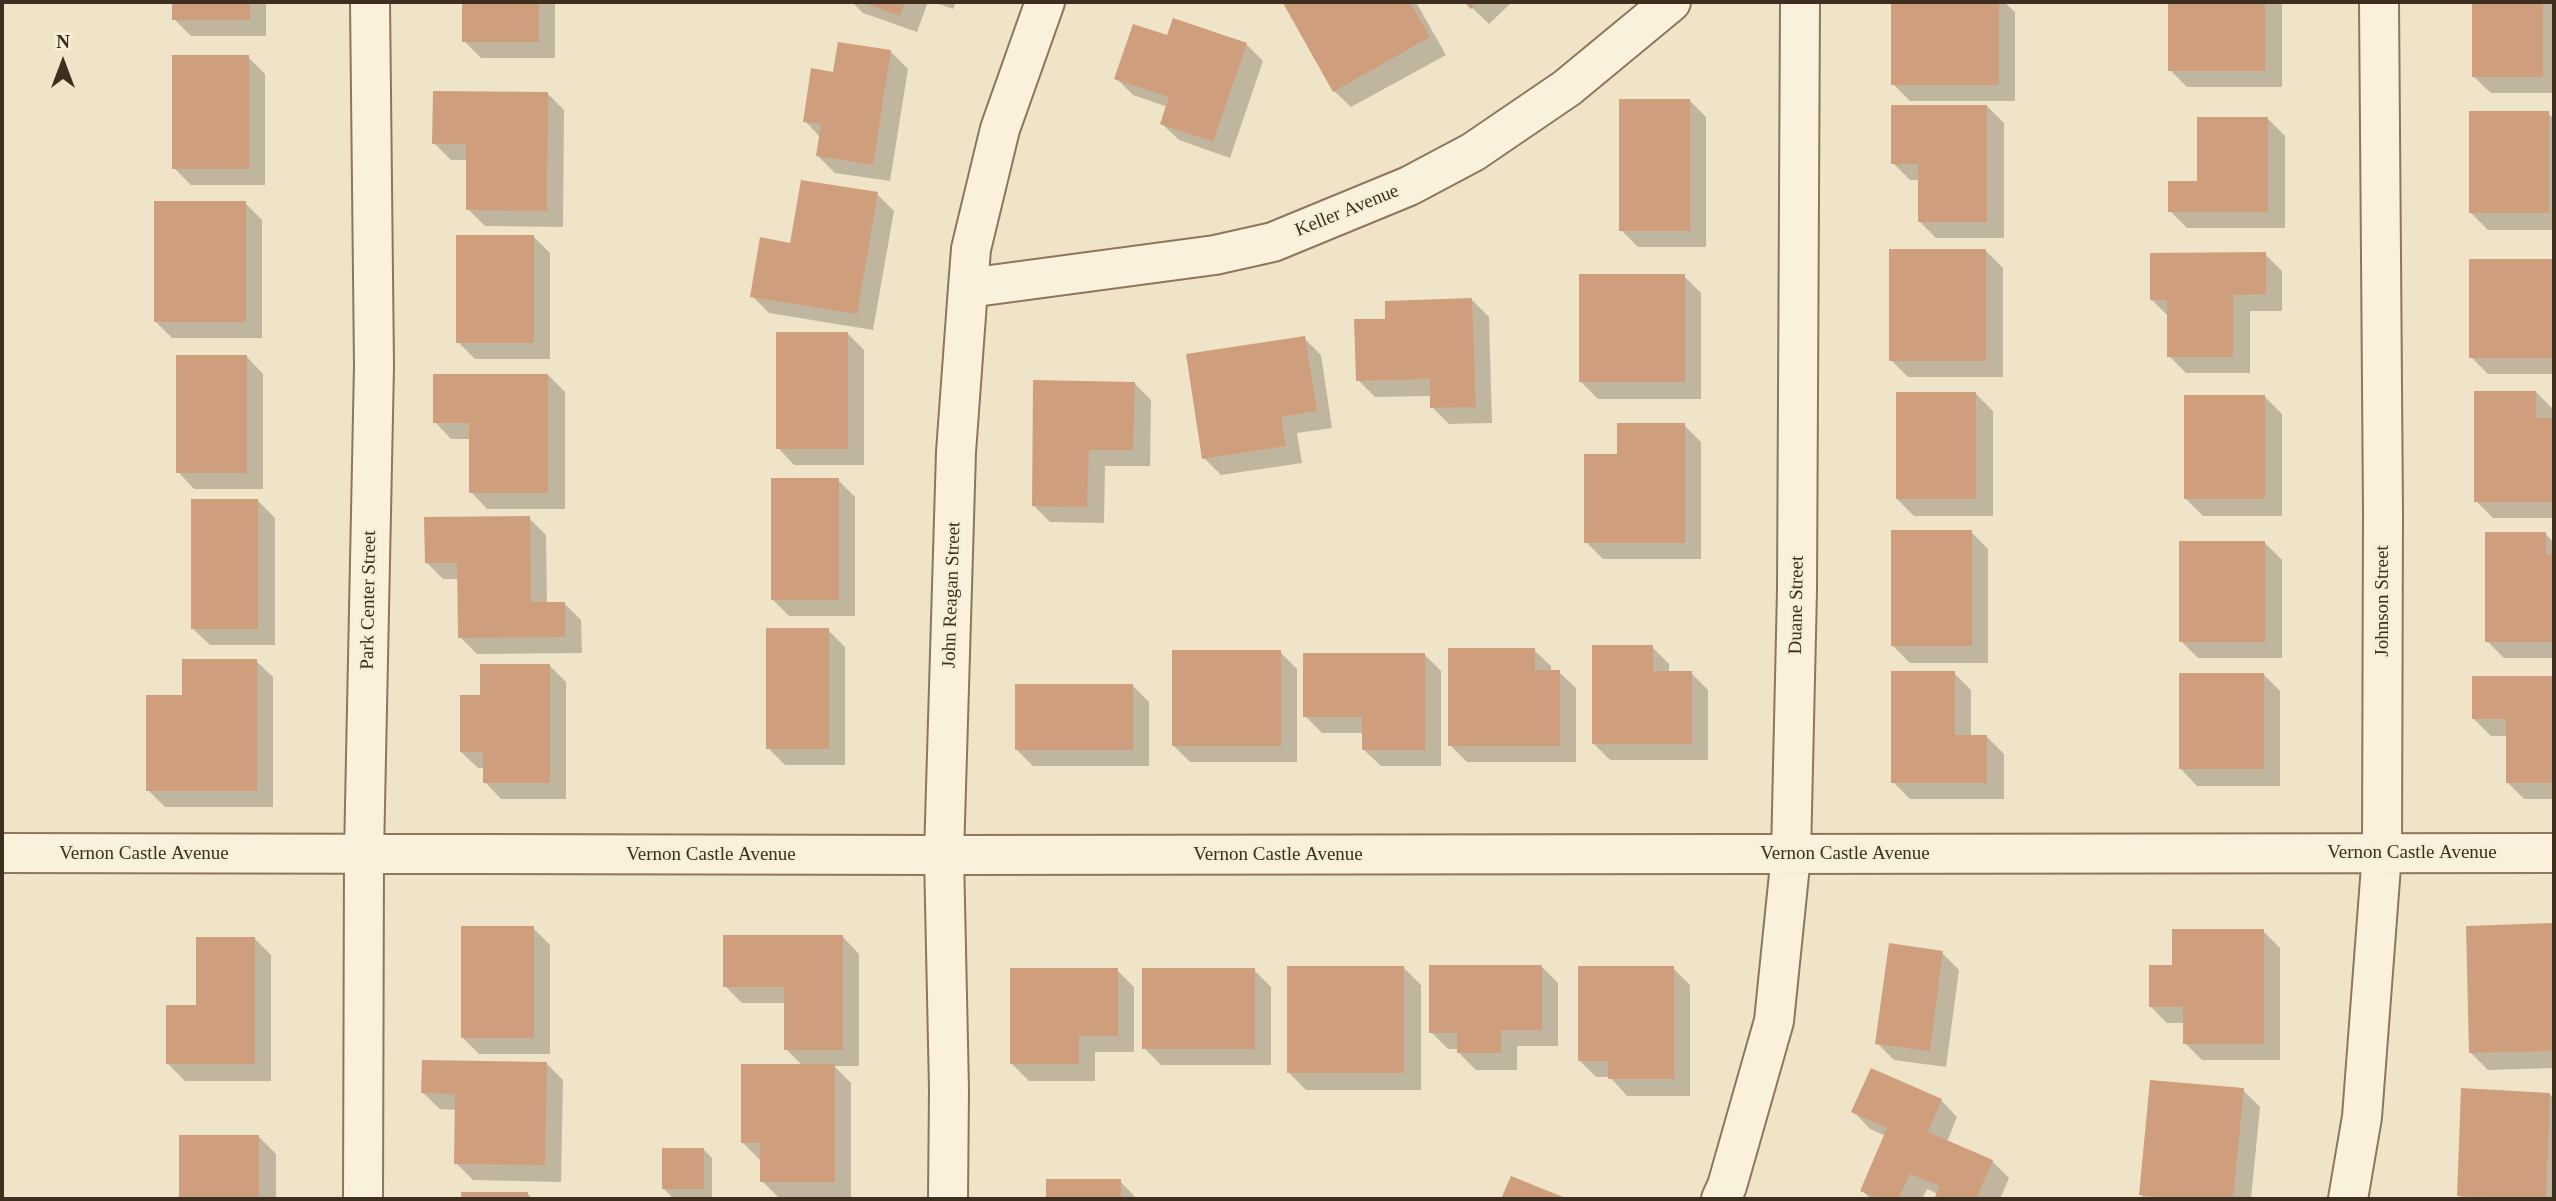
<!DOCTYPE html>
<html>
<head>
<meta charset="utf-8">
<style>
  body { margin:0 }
  #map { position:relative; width:2556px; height:1201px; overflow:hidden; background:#f0e4c8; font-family:"Times New Roman",serif }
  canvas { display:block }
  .frame { position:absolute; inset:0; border:4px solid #3d2e20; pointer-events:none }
  .north { position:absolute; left:28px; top:28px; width:70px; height:70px; -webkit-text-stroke:5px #f7eed8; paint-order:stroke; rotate:0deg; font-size:19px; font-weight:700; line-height:28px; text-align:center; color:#3d2e20 }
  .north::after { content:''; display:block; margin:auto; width:24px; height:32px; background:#3d2e20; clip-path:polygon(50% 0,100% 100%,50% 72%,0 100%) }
</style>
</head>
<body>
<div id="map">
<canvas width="2556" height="1201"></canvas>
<div class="frame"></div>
<div class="north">N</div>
</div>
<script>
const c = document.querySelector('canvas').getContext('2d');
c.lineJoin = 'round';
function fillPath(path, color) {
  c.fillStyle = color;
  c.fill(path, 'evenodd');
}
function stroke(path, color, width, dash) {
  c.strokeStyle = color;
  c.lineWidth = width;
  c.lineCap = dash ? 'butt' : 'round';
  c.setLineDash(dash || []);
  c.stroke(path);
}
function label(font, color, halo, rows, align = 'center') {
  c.font = font + ' "Times New Roman",serif';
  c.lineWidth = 5;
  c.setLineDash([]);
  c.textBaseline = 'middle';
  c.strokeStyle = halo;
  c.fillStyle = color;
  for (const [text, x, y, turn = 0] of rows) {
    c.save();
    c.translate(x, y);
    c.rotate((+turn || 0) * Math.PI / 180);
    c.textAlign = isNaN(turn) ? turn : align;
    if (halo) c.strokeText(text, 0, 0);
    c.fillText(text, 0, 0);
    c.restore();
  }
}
fillPath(new Path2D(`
  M174 2H266V36H191L174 19Z
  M464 2H555V58H481L464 41Z
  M852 2H928L917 32 863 13Z
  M933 2H956L953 9Z
  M1289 2H1416L1446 55 1351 107 1334 91 1286 4Z
  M1466 2H1512L1489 24Z
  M1893 2H2004L2015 12V101H1910L1893 84Z
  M2170 2H2282V87H2187L2170 70Z
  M2474 2H2554V93H2491L2474 77Z
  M1168 38 1246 44 1263 61 1230 158 1179 140 1162 124 1168 107 1133 95 1116 78Z
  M891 52 908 69 890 181 835 173 818 156 820 137 805 121 835 74Z
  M248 57 265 74V185H191L174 168Z
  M547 93 564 110 563 227 485 226 468 209V160H451L434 143Z
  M1689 100 1706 117V247H1638L1621 230Z
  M1987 106 2004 123V238H1936L1919 221V180H1910L1893 163Z
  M2548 113 2554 119V230H2488L2471 213Z
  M2268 119 2285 136V228H2187L2170 211Z
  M877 194 894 211 873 330 769 313 752 296Z
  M245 203 262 220V338H172L155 321Z
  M533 236 550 253V359H475L458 342Z
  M1986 251 2003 268V377H1908L1891 360Z
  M2265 254 2282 271V311H2250V373H2186L2169 356V317L2151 299Z
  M2471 260H2554V374H2488L2471 357Z
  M1684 276 1701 293V399H1598L1581 382Z
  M1472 300 1489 317 1492 423 1449 424 1432 407V396L1375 397 1358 380 1387 320Z
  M847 333 864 350V465H794L778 448Z
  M1304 338 1321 355 1332 428 1297 433 1302 463 1221 475 1204 458Z
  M247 357 263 374V489H194L178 472Z
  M548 375 565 392V509H487L471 492V439H451L435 422Z
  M1134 383 1151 400 1150 466H1105L1104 523 1050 522 1033 505Z
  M2536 392 2553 409 2554 420V518H2493L2476 501Z
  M1976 394 1993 411V516H1914L1897 499Z
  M2265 397 2282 414V516H2203L2186 499Z
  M1684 425 1701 442V559H1603L1586 542 1618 456Z
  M838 480 855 497V616H789L772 599Z
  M258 501 275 518V645H210L193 629Z
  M529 518 546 535 547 603H564L581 620 582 653 477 654 460 637 459 579H443L426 562Z
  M1971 532 1988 549V663H1910L1893 646Z
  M2545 533 2554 543V658H2504L2487 641Z
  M2265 543 2282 560V658H2198L2181 641Z
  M828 630 845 647V765H785L768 748Z
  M1652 647 1669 664V673H1691L1708 690V760H1610L1593 743Z
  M1534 650 1551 666V672H1559L1576 688V762H1467L1450 745Z
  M1280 652 1297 669V762H1190L1173 745Z
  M1424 654 1441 671V766H1381L1364 750V733H1322L1305 716Z
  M256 661 273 677V807H165L148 790 183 696Z
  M549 665 566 682V799H501L485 782V768H478L461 752 482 696Z
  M1954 673 1971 690V737H1987L2004 754V799H1910L1893 782Z
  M2263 674 2280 691V786H2197L2181 769Z
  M2474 678H2554V799H2524L2507 782V736H2491L2474 719Z
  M1132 685 1149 702V766H1033L1017 750Z
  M2551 925 2554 928V1068L2488 1070 2471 1053Z
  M533 928 550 945V1054H479L462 1037Z
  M2263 931 2280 948V1060H2202L2185 1043V1023H2167L2150 1006 2174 966Z
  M843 937 859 954V1066H834L851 1083V1198H779L762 1181 760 1160 743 1143 803 1066 786 1049V1003H742L725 986Z
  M254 938 271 955V1081H185L168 1064 197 1007Z
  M1942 953 1959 970 1946 1067 1894 1060 1877 1043Z
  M1541 966 1558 983V1046H1517V1070H1476L1459 1053V1049H1448L1431 1032Z
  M1404 968 1421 985V1090H1306L1289 1073Z
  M1673 968 1690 985V1096H1627L1610 1077H1596L1579 1060Z
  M1117 970 1134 987V1052H1095V1081H1029L1012 1064Z
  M1254 970 1271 987V1065H1161L1144 1048Z
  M546 1063 563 1080 561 1182 473 1180 456 1163 457 1110 440 1109 423 1093Z
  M2243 1090 2260 1107 2251 1199H2145L2140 1194Z
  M2550 1094 2554 1099V1199H2463L2459 1195Z
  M1941 1100 1957 1117 1947 1142 1992 1161 2009 1178 2000 1199H1936L1938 1194 1927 1189 1922 1199H1870L1862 1190 1886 1136 1870 1129 1854 1112Z
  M180 1137H259L276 1154V1199H180Z
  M704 1150 712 1158V1197H672L664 1189Z
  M1047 1181H1120L1137 1199H1047Z
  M462 1193H527L533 1199H462Z`), '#0003');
fillPath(new Path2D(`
  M172 2H250V20H172Z
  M462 2H539V42H462Z
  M861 2H905L900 16Z
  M1286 2H1410L1430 37 1333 92 1283 3Z
  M1464 2H1478L1471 9Z
  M1891 2H1999V85H1891Z
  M2168 2H2265V71H2168Z
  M2472 2H2543V77H2472Z
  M1173 18 1247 43 1213 142 1160 124 1169 97 1114 79 1133 24 1167 35Z
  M838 42 891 50 873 165 816 156 821 124 803 122 811 68 833 72Z
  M172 55H249V169H172Z
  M433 91 548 92 547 211 466 210V144H432Z
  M1619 99H1690V231H1619Z
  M1891 105H1987V222H1918V164H1891Z
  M2469 111H2549V213H2469Z
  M2197 117H2268V212H2168V181H2197Z
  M801 180 878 192 857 314 750 297 760 237 790 243Z
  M154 201H246V322H154Z
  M456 235H534V343H456Z
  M1889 249H1986V361H1889Z
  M2266 252V294L2233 295V357H2167V300H2150V253Z
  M2469 259H2554V358H2469Z
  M1579 274H1685V382H1579Z
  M1472 298 1476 407 1430 408V379L1356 381 1354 319H1385V301Z
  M776 332H848V449H776Z
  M1305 336 1317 411 1281 417 1286 446 1202 459 1186 354Z
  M176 355H247V473H176Z
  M433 374H548V493H469V423H433Z
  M1033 380 1135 382 1133 450H1089L1087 507 1032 506Z
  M2474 391H2536V418H2554V502H2474Z
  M1896 392H1976V499H1896Z
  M2184 395H2265V499H2184Z
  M1617 423H1685V543H1584V454H1617Z
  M771 478H839V600H771Z
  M191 499H258V629H191Z
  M530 516 531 602H565V637L458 638 457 563H425L424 517Z
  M1891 530H1972V646H1891Z
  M2485 532H2546V555H2554V642H2485Z
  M2179 541H2265V642H2179Z
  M766 628H829V749H766Z
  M1592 645H1653V671H1692V744H1592Z
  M1448 648H1535V670H1560V746H1448Z
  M1172 650H1281V746H1172Z
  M1303 653H1425V750H1362V717H1303Z
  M182 659H257V791H146V695H182Z
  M480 664H550V783H483V752H460V695H480Z
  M1891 671H1955V735H1987V783H1891Z
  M2179 673H2264V769H2179Z
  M2472 676H2554V783H2506V719H2472Z
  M1015 684H1133V750H1015Z
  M2552 923 2554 1051 2469 1053 2466 926Z
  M461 926H534V1038H461Z
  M2172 929H2264V1044H2183V1007H2149V965H2172Z
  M723 935H843V1050H784V987H723Z
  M196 937H255V1064H166V1005H196Z
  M1889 943 1943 951 1930 1051 1875 1044Z
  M1429 965H1542V1030H1501V1053H1457V1033H1429Z
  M1287 966H1404V1073H1287Z
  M1578 966H1674V1079H1608V1061H1578Z
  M1010 968H1118V1036H1079V1064H1010Z
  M1142 968H1255V1049H1142Z
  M422 1060 547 1062 545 1165 454 1164 455 1094 421 1093Z
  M741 1064H835V1182H760V1143H741Z
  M1871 1068 1942 1099 1928 1132 1993 1160 1976 1199H1934L1940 1186 1910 1174 1898 1199H1879L1860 1191 1887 1128 1851 1112Z
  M2150 1080 2244 1088 2233 1199H2184L2139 1195Z
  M2461 1088 2550 1093 2546 1199 2457 1196Z
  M179 1135H259V1199H179Z
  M662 1148H704V1189H662Z
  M1511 1176 1568 1199H1501Z
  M1046 1179H1121V1199H1046Z
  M461 1192H528V1199H461Z`), '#cf9f7d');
const minor = new Path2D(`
  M968 288 1215 255 1273 242 1409 186 1473 152 1567 88 1671 2
  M2 853 944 855 2554 853
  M363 1199 364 855 374 366 370 2
  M948 1199 949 1090 944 855 956 452 968 288 971 249 1000 129 1045 2
  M1721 1199 1727 1186 1774 1021 1791 855 1797 590 1800 2
  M2348 1199 2362 1117 2382 853 2383 512 2379 2`);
stroke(minor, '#8d765c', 42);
stroke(minor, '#faf1dc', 38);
label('19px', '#3d2e20', '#f7eed8', [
  ["Keller Avenue",1347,211,-22],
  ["John Reagan Street",952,595,-88],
  ["Park Center Street",369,600,-89],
  ["Johnson Street",2383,601,-90],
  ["Duane Street",1797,605,-89],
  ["Vernon Castle Avenue",2412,853],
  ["Vernon Castle Avenue",144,854],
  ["Vernon Castle Avenue",1845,854],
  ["Vernon Castle Avenue",711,855],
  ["Vernon Castle Avenue",1278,855]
]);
</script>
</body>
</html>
